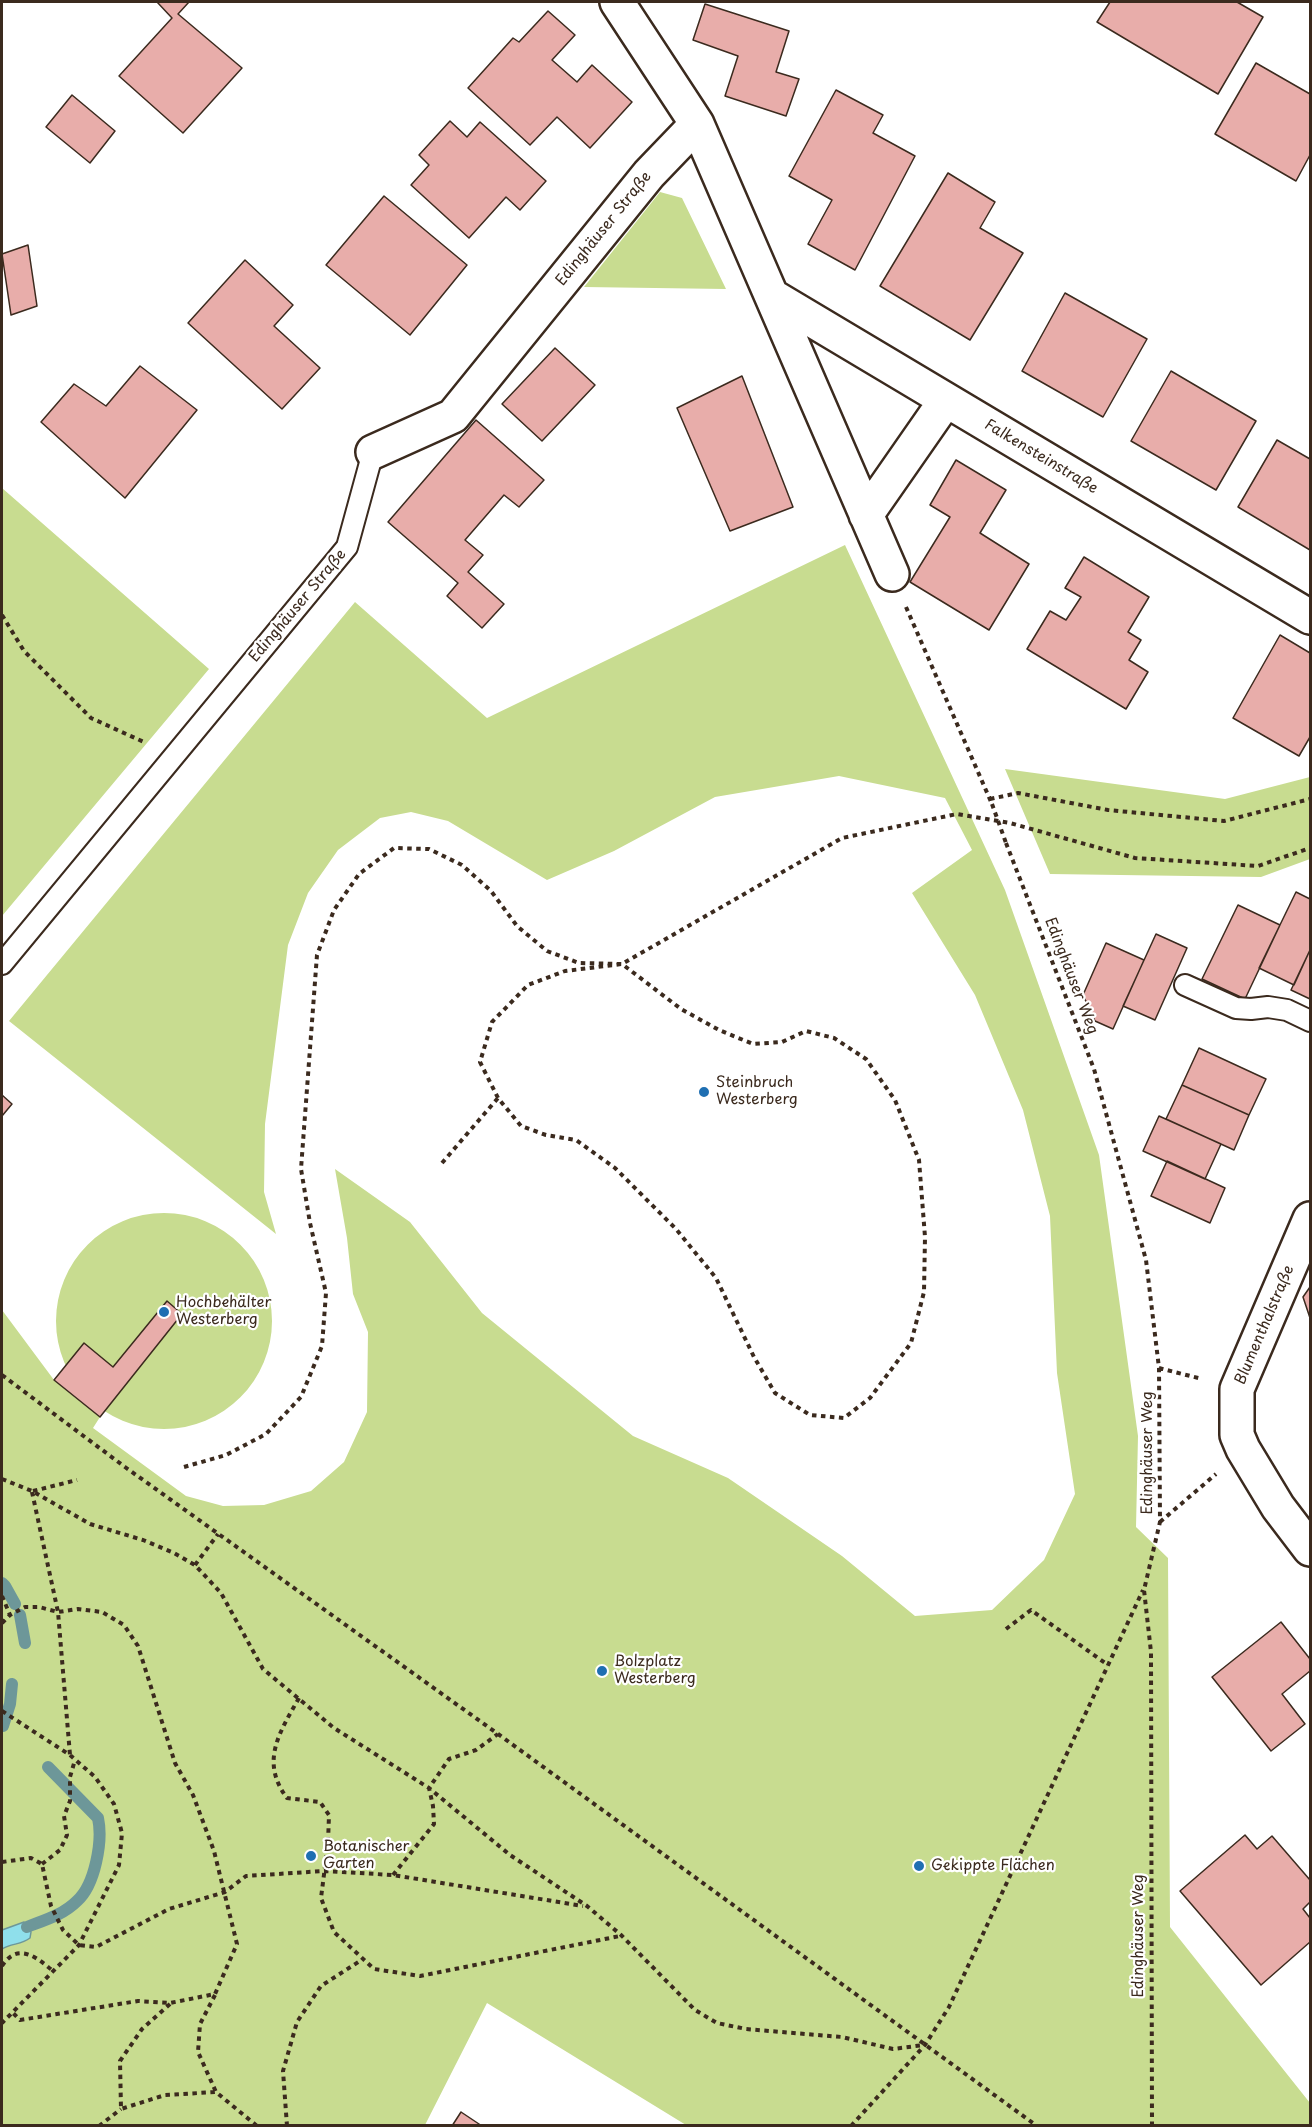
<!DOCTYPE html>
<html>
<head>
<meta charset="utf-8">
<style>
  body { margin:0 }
  #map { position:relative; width:1312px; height:2127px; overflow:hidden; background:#fff; font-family:"Playpen Sans",sans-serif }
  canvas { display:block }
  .frame { position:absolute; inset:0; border:3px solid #3b2a1e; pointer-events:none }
</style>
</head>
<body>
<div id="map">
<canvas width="1312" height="2127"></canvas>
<div class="frame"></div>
</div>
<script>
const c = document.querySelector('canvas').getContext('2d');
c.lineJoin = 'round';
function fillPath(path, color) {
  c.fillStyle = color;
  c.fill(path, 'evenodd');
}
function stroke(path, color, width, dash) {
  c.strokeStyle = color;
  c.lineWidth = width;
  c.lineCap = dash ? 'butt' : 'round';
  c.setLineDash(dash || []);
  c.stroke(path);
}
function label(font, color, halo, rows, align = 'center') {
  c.font = font + ' "Playpen Sans",sans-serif';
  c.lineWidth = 4.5;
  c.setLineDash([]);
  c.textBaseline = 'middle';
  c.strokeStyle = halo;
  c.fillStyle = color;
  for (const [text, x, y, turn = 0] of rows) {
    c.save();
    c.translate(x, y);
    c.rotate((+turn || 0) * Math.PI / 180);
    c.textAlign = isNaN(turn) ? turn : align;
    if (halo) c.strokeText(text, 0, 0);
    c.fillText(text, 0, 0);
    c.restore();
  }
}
fillPath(new Path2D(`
  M660 192 682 198 726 289 584 287Z
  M2 488 209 669 2 916Z
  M845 545 1005 890 1099 1155 1138 1436 1136 1527 1168 1558 1170 1927 1310 2103V2125H686L487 2003 425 2125H2V1310L54 1380 100 1417 93 1428 186 1496 223 1506 264 1505 311 1491 344 1462 367 1412 368 1332 353 1294 347 1238 335 1169 410 1222 482 1313 633 1436 728 1478 842 1556 915 1616 992 1610 1044 1560 1075 1494 1057 1373 1050 1216 1023 1110 975 995 912 893 972 850 945 798 839 776 715 797 614 851 547 880 448 821 411 812 380 818 338 850 308 893 288 945 265 1124 264 1192 276 1234 9 1021 355 602 487 718Z
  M1005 769 1225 799 1310 777V859L1261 877 1050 874Z
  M56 1321a108 108 0 1 1 216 0a108 108 0 1 1-216 0Z`), '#c8dc90');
const water = new Path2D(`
  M24 1922 31 1932 30 1938C21 1945 12 1943 2 1949V1930Z`);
fillPath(water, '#8fdfeb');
stroke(water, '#6d9799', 1.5);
stroke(new Path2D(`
  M2 1583 5 1586 15 1604
  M20 1615 25 1643
  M3 1726 10 1704 12 1684
  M27 1927C45 1920 63 1915 77 1901 95 1885 103 1841 98 1818L48 1767`), '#6d9799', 12);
const building = new Path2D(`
  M157 2H189L178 14 242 68 183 133 119 76 172 18Z
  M1110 2H1237L1263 17 1218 94 1097 22Z
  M705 4 789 31 776 72 799 79 786 116 725 96 738 56 693 40Z
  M548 11 575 35 552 60 577 82 592 65 632 102 590 148 557 117 530 145 468 88 513 38 519 42Z
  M1256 63 1310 94V155L1296 181 1215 134Z
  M836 90 883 115 873 133 915 156 855 270 808 244 832 200 789 176Z
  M72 95 115 131 90 163 46 127Z
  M450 121 467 137 480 122 546 181 520 210 506 197 469 238 411 185 429 165 419 155Z
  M948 173 995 202 980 228 1023 253 970 340 880 286Z
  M384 196 467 265 410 335 326 265Z
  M28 245 37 306 11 315 2 254Z
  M245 260 293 305 274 326 320 368 282 409 188 323Z
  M1065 293 1147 339 1103 417 1022 371Z
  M555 348 595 385 542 441 502 404Z
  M140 366 197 410 125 498 41 422 74 384 106 406Z
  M1171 371 1256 421 1216 490 1131 441Z
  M742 376 793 507 730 531 677 408Z
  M476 420 544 480 519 507 504 495 465 540 483 555 468 572 504 604 482 628 447 596 458 583 388 522Z
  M1277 440 1310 459V550L1238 507Z
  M956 460 1006 490 980 533 1029 564 989 630 910 582 950 517 930 505Z
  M1084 557 1149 597 1128 632 1141 640 1129 660 1148 672 1126 709 1027 649 1050 611 1066 620 1081 597 1065 588Z
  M1280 635 1310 653V737L1299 756 1233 718Z
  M1296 892 1310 899V950L1294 985 1259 968Z
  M1238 905 1280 925 1245 999 1202 979Z
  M1156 934 1187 948 1155 1020 1123 1006Z
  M1106 943 1144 960 1113 1029 1095 1021 1083 995Z
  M1310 950V999L1291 990Z
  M1199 1048 1266 1079 1249 1115 1182 1085Z
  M1182 1085 1249 1115 1234 1150 1166 1119Z
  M2 1095 12 1104 2 1116Z
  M1159 1116 1221 1144 1205 1179 1143 1151Z
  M1167 1161 1225 1188 1210 1223 1151 1196Z
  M1310 1287V1318L1303 1297Z
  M167 1301 182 1314 100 1417 54 1380 84 1343 113 1367Z
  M1281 1622 1310 1659V1671L1282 1694 1305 1724 1271 1751 1212 1677Z
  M1245 1835 1257 1849 1272 1836 1310 1880V1902L1303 1909 1310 1918V1942L1261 1985 1180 1891Z
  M461 2112 482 2126H452Z`);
fillPath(building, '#e8adaa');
stroke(building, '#3b2a1e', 1.5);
const service = new Path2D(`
  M2 964 347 547 373 452
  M1185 985 1236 1008 1251 1009 1268 1007 1287 1010 1310 1021`);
const minor = new Path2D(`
  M617 2 697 124 892 574
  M772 296 1310 617
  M373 452 453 416 649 174 697 124
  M866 515 946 400
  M1310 1219 1237 1389V1435L1243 1449 1278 1507 1310 1549`);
stroke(service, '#3b2a1e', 24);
stroke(minor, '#3b2a1e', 38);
stroke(new Path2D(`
  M906 607 992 804
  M2 615 24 651 91 718 146 743
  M990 799 1018 793 1108 810 1224 821 1310 799
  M1006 843 1094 1069 1146 1260 1159 1368 1160 1522 1144 1590 1151 1652 1152 2126
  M442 1163 498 1098
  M1159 1368 1202 1379
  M2 1375 125 1467 498 1734 1037 2126
  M184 1467 226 1455 266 1434 301 1397 322 1346 326 1293 310 1223 301 1169 317 955 334 910 359 874 394 848 429 849 462 865 491 891 517 926 547 951 579 963 622 964 681 1009 719 1030 753 1044 782 1042 806 1031 834 1038 866 1059 895 1100 919 1160 925 1237 924 1292 911 1343 870 1398 844 1418 810 1415 775 1393 754 1357 716 1278 676 1229 615 1168 576 1140 546 1135 521 1126 498 1098 480 1062 492 1022 528 985 565 971 622 964 842 838 957 814 1010 823 1135 858 1258 866 1310 848
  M2 1479 32 1491 90 1524 143 1540 174 1553 195 1565 221 1593 263 1669 334 1728 429 1788 510 1855 587 1906 621 1935 695 2010 717 2023 746 2029 842 2037 893 2049 924 2045
  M33 1491 77 1480
  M32 1492 58 1612 70 1755
  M1160 1522 1216 1474
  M195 1565 218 1534
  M2 1596 10 1615
  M2 1623 10 1615 25 1607H39L58 1612 78 1609 102 1612 124 1625 138 1646 175 1763 193 1795 214 1851 237 1944 215 1994 170 2003 138 2001 20 2020 13 2013
  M1006 1629 1031 1610 1108 1665
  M299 1698C279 1733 260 1762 287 1798L320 1802 329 1815 328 1843 321 1898 334 1932 374 1969 420 1976 620 1936
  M2 1711 70 1755 95 1777 114 1804 122 1833 119 1865 79 1945 2 2023
  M2 1862 31 1858 42 1864 51 1906 63 1930 79 1945 96 1947 169 1909 225 1892 246 1876 324 1871 393 1875 583 1906
  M42 1864 60 1850 67 1835 64 1816 70 1801V1777L75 1760
  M393 1875 434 1824 433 1806 429 1788 449 1759 476 1750 498 1734
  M2 1966C18 1941 38 1958 54 1972
  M215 1995 200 2024 198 2052 216 2092 257 2126
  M170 2004 142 2029 120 2061 121 2109 165 2095 216 2092
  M99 2126 121 2109
  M287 2126 283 2071 297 2022 321 1986 363 1959
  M851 2126 925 2045 949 2007 1143 1590`), '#3b2a1e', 4, [4.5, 4.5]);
stroke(service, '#fff', 20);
stroke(minor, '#fff', 33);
stroke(new Path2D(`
  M992 804 1006 843`), '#3b2a1e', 4, [4.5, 4.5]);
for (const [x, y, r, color] of [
  [704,1092,6,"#1f6fb2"],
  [164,1312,6,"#1f6fb2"],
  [602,1671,6,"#1f6fb2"],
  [311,1856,6,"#1f6fb2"],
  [919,1866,6,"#1f6fb2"]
]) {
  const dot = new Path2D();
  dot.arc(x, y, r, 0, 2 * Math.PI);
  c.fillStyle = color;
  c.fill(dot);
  stroke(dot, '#fff', 2);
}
label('15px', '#3b2a1e', '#fff', [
  ["Edinghäuser Straße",604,229,-51],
  ["Falkensteinstraße",1041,457,31],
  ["Edinghäuser Straße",298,606,-50],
  ["Edinghäuser Weg",1071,976,69],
  ["Blumenthalstraße",1265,1325,-67],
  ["Edinghäuser Weg",1148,1453,-90],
  ["Edinghäuser Weg",1139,1936,-90]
]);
label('15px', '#3b2a1e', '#fff', [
  ["Steinbruch",716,1083],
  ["Westerberg",716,1100],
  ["Hochbehälter",176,1303],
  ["Westerberg",176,1320],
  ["Bolzplatz",614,1662],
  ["Westerberg",614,1679],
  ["Botanischer",323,1847],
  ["Garten",323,1864],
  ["Gekippte Flächen",931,1866]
], 'left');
</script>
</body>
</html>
